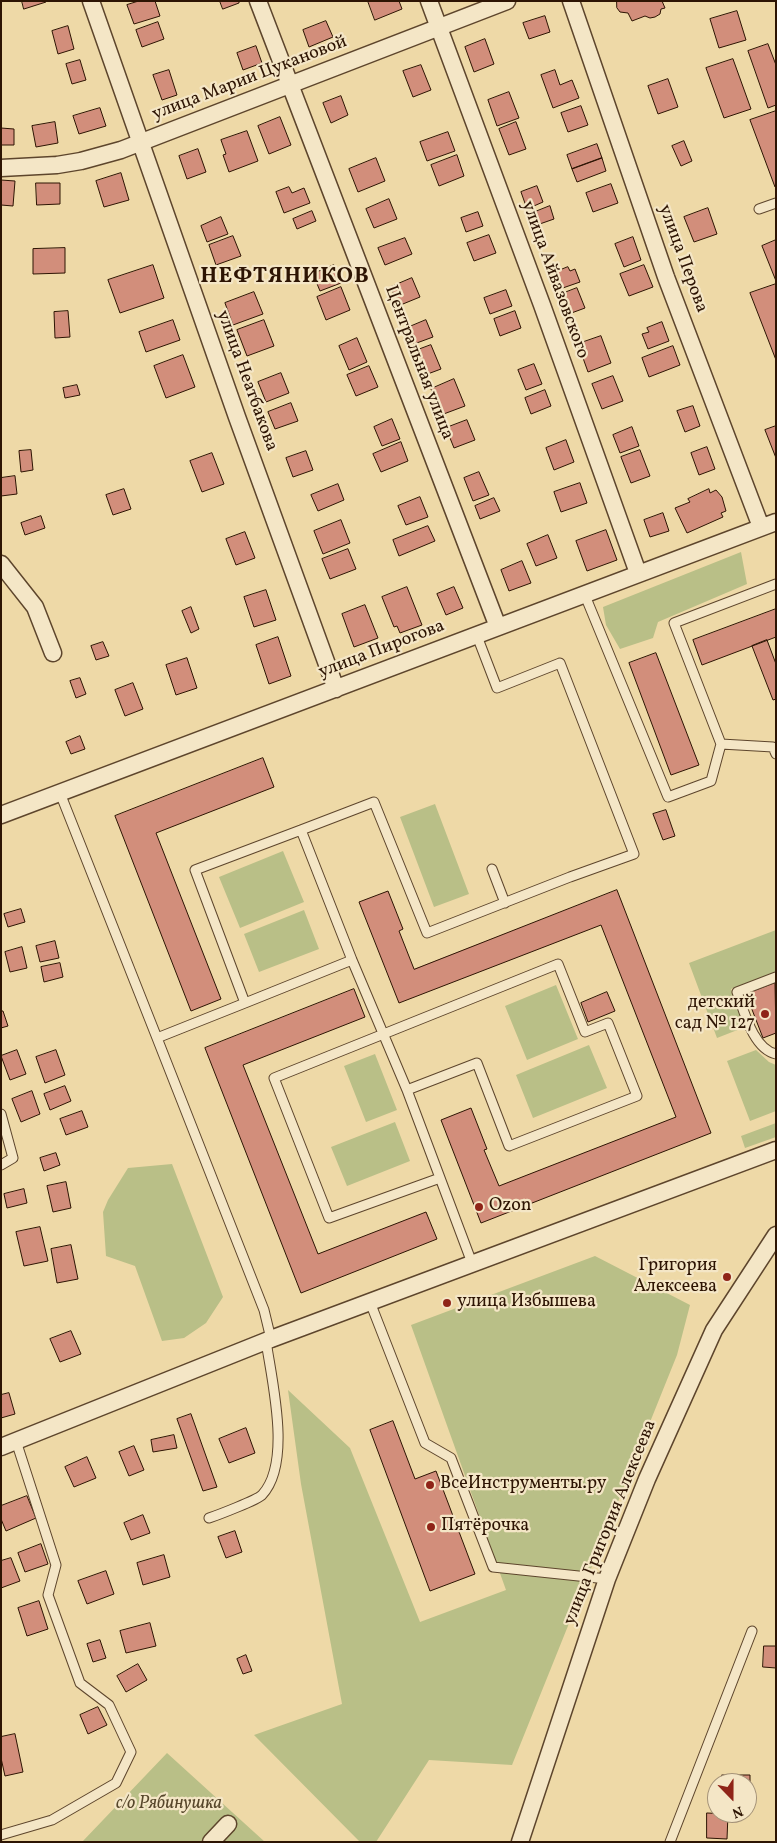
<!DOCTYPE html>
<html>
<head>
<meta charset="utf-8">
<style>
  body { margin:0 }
  #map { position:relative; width:777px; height:1843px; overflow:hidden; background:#eed9a7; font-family:Vollkorn,serif }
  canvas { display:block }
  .frame { position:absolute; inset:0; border:2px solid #2d1403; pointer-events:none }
  .north { position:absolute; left:707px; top:1773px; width:50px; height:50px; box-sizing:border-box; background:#f4e6c6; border:1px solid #a49278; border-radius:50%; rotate:158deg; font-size:14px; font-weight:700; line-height:20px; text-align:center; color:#2d1403 }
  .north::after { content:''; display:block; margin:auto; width:18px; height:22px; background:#8f2418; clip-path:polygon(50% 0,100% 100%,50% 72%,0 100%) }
</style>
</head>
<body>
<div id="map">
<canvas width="777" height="1843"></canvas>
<div class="frame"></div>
<div class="north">N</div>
</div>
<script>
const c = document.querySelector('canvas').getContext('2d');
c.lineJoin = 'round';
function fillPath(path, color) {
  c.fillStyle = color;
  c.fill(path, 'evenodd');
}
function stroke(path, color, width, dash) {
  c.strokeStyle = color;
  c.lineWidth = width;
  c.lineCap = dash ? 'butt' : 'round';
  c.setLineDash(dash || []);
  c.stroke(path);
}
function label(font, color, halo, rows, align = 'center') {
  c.font = font + ' Vollkorn,serif';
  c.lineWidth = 4.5;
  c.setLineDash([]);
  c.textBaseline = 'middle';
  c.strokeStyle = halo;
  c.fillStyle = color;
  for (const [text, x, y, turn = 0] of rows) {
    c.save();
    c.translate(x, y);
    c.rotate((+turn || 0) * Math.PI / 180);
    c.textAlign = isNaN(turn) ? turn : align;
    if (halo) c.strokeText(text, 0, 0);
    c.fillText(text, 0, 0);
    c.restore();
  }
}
fillPath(new Path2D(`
  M741 552 747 584 658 622 653 638 620 649 606 625 603 607Z
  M435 804 469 894 434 907 400 817Z
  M283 851 304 902 240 928 219 877Z
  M304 910 319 949 259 972 244 934Z
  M776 930V972L731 989 745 1027 717 1038 689 963Z
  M556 985 578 1039 527 1060 505 1006Z
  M589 1045 607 1088 533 1118 516 1075Z
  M756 1050 769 1062 776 1065V1111L750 1121 727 1061Z
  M375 1054 397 1110 366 1122 344 1066Z
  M395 1122 410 1161 347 1186 331 1147Z
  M776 1123V1137L745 1148 741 1136Z
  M172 1164 223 1297 206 1323 184 1338 162 1341 135 1266 106 1256 103 1212 108 1200 128 1168Z
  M595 1256 690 1305 677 1355 512 1765 429 1760 376 1842H360L254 1735 342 1704 301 1484 288 1390 350 1448 420 1622 506 1590 411 1325Z
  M167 1753 265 1842H82Z`), '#b9bf87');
const building = new Path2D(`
  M22 1H46V2L24 9Z
  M139 1H155L160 16 134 24 127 5Z
  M220 1H239V3L223 9Z
  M368 1H399L402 9 375 20Z
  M617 1H662L665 8 661 9 660 14 655 17 650 18 645 16 632 21 628 13 620 12 617 8Z
  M737 11 746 40 719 48 710 19Z
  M545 16 550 32 529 39 523 23Z
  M326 21 333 37 309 47 303 30Z
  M158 22 164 39 142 47 136 30Z
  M68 26 74 49 58 54 52 31Z
  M485 39 494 64 474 72 465 47Z
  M768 44 776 65V105L768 108 748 51Z
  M256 46 262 63 243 70 237 53Z
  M733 59 751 109 724 118 706 68Z
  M80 60 86 80 72 84 66 64Z
  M421 65 431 90 413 97 403 71Z
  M169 70 177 95 162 100 153 75Z
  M555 70 560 85 572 80 579 98 553 108 541 75Z
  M668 79 678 107 658 114 648 86Z
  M509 92 519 118 497 126 488 100Z
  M341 96 348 115 331 123 323 103Z
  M581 106 588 125 568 132 561 113Z
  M100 108 106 126 79 134 73 116Z
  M776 111V187H775L750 120Z
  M280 117 291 145 269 154 258 126Z
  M55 122 58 143 36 147 32 126Z
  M516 122 526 149 509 155 499 129Z
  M1 128 14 129V145H1Z
  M247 131 258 161 229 172 223 155 226 154 221 140Z
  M448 132 455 151 427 161 420 142Z
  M684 141 692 161 681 166 672 146Z
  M597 144 602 158 572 169 567 155Z
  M198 149 206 172 187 179 179 156Z
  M457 155 464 176 439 186 431 165Z
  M376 158 385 181 358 192 349 169Z
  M602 158 606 171 577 182 572 169Z
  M121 173 129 200 104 207 96 181Z
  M1 180 15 181 13 206 1 205Z
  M36 183H60V204L37 205Z
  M611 184 618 203 593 212 586 193Z
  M537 186 543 202 527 209 521 192Z
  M289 187 292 193 304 188 310 203 284 213 276 192Z
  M389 199 397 219 374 228 366 209Z
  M550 206 554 219 534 226 530 214Z
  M708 208 717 234 694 242 684 217Z
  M312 211 316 221 297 229 293 219Z
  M478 212 483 226 466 232 461 218Z
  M221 217 228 234 207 242 201 226Z
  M489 235 496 253 474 261 467 243Z
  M233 236 241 256 216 265 209 245Z
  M633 237 641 260 624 267 615 244Z
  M405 238 412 254 385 265 378 248Z
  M776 240V281L762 246Z
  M65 248V273L33 274V249Z
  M153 265 164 298 120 313 108 280Z
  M334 265 341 283 320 291 313 274Z
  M644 265 653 287 629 296 620 274Z
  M568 267 570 271 575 269 580 282 557 290 551 274Z
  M412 278 420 297 398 306 391 287Z
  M776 284V360L750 293Z
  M341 287 350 310 326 320 317 297Z
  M577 288 585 308 566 315 559 295Z
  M506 290 512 306 490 314 484 298Z
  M254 292 263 314 233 325 225 303Z
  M68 311 70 337 55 338 54 312Z
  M515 311 521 328 500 336 494 319Z
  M173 320 180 340 146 352 139 332Z
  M264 320 274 346 247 356 237 330Z
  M426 320 433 337 414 344 407 328Z
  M662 322 669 341 648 349 642 334 649 332 647 328Z
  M601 336 611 363 588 372 578 344Z
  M357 338 367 362 349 370 339 346Z
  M431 345 441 369 425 375 415 351Z
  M673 346 680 365 649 377 642 358Z
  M183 355 195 387 166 398 154 366Z
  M534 364 542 384 526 390 518 370Z
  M369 366 378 387 356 396 347 375Z
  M281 373 289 393 266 402 258 382Z
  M613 376 623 401 602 409 592 384Z
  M454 379 465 406 441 415 431 389Z
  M77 385 80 395 65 398 63 388Z
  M545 390 551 406 531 414 525 398Z
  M291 403 298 421 275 429 268 412Z
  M693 406 700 426 685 432 677 411Z
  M392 419 400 439 382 446 374 427Z
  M467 420 475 440 454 448 446 428Z
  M776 426V458L765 430Z
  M632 427 639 446 620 453 613 435Z
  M566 440 574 462 554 470 546 448Z
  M401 442 408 461 381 472 373 454Z
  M707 447 715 469 699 475 691 453Z
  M31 450 33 470 21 472 19 451Z
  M640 450 650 476 631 483 621 457Z
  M306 451 313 470 293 477 286 458Z
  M212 453 224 484 202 492 190 461Z
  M479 472 489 495 473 501 464 478Z
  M15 476 17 494 1 496V478Z
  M580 483 587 503 561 512 554 492Z
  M338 484 344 500 318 511 311 495Z
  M124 489 131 509 113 515 106 495Z
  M709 489 710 493 716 490 722 497 726 511 721 513 723 517 687 533 675 508 690 502 688 499Z
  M420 497 428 517 406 525 398 506Z
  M494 498 500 511 480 519 475 506Z
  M663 513 669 531 650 537 644 520Z
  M41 516 45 528 25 535 21 523Z
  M341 520 350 543 323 554 314 531Z
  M428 526 435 541 399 556 393 540Z
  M606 530 617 560 587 571 576 541Z
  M245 532 255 558 236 565 226 539Z
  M548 535 557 558 536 566 527 544Z
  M348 549 356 569 330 579 322 559Z
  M522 561 531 583 509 591 501 570Z
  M407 587 422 625 400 633 397 626 394 627 382 597Z
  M454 587 463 608 446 615 437 594Z
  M266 590 276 620 254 627 244 597Z
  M365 605 378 638 354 647 342 614Z
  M191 607 199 629 191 633 182 611Z
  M776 609V637L702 665 693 640Z
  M278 637 291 676 269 684 256 645Z
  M767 640 776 664V699L773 700 752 646Z
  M103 642 109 656 96 660 91 646Z
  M656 653 699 765 671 775 629 663Z
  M187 658 197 688 176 695 166 665Z
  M80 678 86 694 76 698 70 681Z
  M133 683 143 709 125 716 115 690Z
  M80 736 85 749 71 754 66 742Z
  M263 758 274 787 156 833 221 999 191 1011 115 816Z
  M666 810 675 836 663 840 653 814Z
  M617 890 711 1133 481 1223 441 1120 471 1108 487 1149 484 1150 499 1186 676 1117 601 925 399 1003 359 902 388 891 403 929 399 931 414 969Z
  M21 909 25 922 8 927 4 914Z
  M55 941 59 958 40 962 36 946Z
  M22 947 27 968 10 972 5 952Z
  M60 963 63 977 44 982 41 967Z
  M775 983 776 1033 763 1038 746 994Z
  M354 989 365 1017 243 1065 318 1254 426 1212 437 1239 301 1293 205 1048Z
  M607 992 615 1011 588 1022 581 1003Z
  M1 1011H3L8 1026 1 1028Z
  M17 1050 26 1074 10 1080 1 1056Z
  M56 1050 65 1075 45 1083 36 1057Z
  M65 1086 71 1101 50 1110 44 1094Z
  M32 1091 40 1114 21 1122 12 1099Z
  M82 1111 88 1127 66 1135 60 1119Z
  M56 1153 60 1165 44 1171 40 1158Z
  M66 1182 71 1208 53 1212 47 1186Z
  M24 1189 27 1203 7 1208 4 1194Z
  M40 1227 48 1261 24 1266 16 1232Z
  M71 1245 78 1279 57 1283 51 1249Z
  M71 1331 81 1354 60 1362 50 1339Z
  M9 1393 15 1414 1 1418V1395Z
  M191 1414 217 1487 203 1491 177 1419Z
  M393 1421 415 1479 436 1471 475 1574 430 1591 370 1430Z
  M246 1428 255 1453 229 1463 219 1439Z
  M174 1435 177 1448 153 1452 151 1440Z
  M134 1446 144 1470 129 1476 119 1452Z
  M87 1457 96 1478 74 1487 65 1467Z
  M27 1496 36 1518 6 1531 1 1519V1506Z
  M143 1515 150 1533 131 1540 124 1523Z
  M235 1531 242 1552 226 1558 218 1537Z
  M41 1544 48 1564 25 1572 18 1553Z
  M164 1555 170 1577 143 1585 137 1563Z
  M11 1558 20 1581 1 1588V1561Z
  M106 1571 114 1594 87 1604 78 1581Z
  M39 1601 48 1629 27 1636 18 1608Z
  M150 1623 156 1646 126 1653 120 1631Z
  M100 1640 106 1658 93 1662 87 1644Z
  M764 1646H776V1668L763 1667Z
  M246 1655 252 1671 243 1674 237 1659Z
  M138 1664 147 1680 126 1692 117 1676Z
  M98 1707 107 1725 88 1734 80 1715Z
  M15 1734 23 1772 5 1776 1 1758V1737Z
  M722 1775H750V1797H747V1783H722Z
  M707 1813 728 1814 727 1839 707 1838Z`);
fillPath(building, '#d28e7b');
stroke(building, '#2d1403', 1);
const service = new Path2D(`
  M759 209 776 203
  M584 593 668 797 711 781 721 744 773 747 776 754
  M721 744 674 623 776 584
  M60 793 157 1038 245 1003 195 870 301 830
  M492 869 505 903
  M776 977 737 992C744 1011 753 1049 776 1054
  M245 1003 352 960
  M157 1038 264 1310 271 1339
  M407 1090 477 1063 509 1146 637 1096 608 1023 585 1032 558 964 274 1078 329 1218 440 1178
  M1 1114 13 1158 1 1165
  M472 1263 407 1090 352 960 301 830 374 802 427 933 570 877 634 854 560 663 497 688 477 636
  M370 1302 425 1443 451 1458 493 1567 607 1579
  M209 1518C218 1515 257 1500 262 1495 292 1463 272 1382 266 1341
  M1 1835 52 1820 116 1783 131 1752 109 1705 80 1683 48 1595 56 1565 16 1441
  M670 1842 752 1631`);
const minor = new Path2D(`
  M91 1 237 417 336 689
  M258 1 498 627
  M429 1 542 305 638 573
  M571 1 666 277 761 527
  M1 168 57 165 81 161 121 150 507 1
  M1 564 35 607 53 653
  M1 815 776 522
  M1 1447 271 1339 776 1150
  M211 1842 228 1824
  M520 1842 607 1579 647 1479 714 1330 776 1235`);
stroke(service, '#5d452c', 11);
stroke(minor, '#5d452c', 19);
stroke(service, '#f4e6c6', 9);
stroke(minor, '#f4e6c6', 16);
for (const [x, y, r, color] of [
  [765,1014,5,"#8f2418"],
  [479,1207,5,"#8f2418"],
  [727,1277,5,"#8f2418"],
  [447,1303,5,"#8f2418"],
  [430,1485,5,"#8f2418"],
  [431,1527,5,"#8f2418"]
]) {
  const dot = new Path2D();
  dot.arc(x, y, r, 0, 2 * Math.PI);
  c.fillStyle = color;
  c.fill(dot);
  stroke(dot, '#f4e6c6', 2);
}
label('18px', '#2d1403', '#f4e6c6', [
  ["улица Марии Цукановой",250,79,-21],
  ["улица Перова",682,259,70],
  ["улица Айвазовского",554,280,70],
  ["Центральная улица",418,363,69],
  ["улица Неатбакова",246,381,70],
  ["улица Пирогова",382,650,-21],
  ["улица Григория Алексеева",611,1523,-68]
]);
label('18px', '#2d1403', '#f4e6c6', [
  ["детский",755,1004,"right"],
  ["сад № 127",755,1025,"right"],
  ["Ozon",489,1207],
  ["Григория",717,1267,"right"],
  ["Алексеева",717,1288,"right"],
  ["улица Избышева",457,1303],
  ["ВсеИнструменты.ру",440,1485],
  ["Пятёрочка",441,1527]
], 'left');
label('italic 18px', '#57472b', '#f4e6c6', [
  ["с/о Рябинушка",169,1805]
]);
c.letterSpacing = '1px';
label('bold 22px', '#2d1403', '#f4e6c6', [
  ["НЕФТЯНИКОВ",285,278]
]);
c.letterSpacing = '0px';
</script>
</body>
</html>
